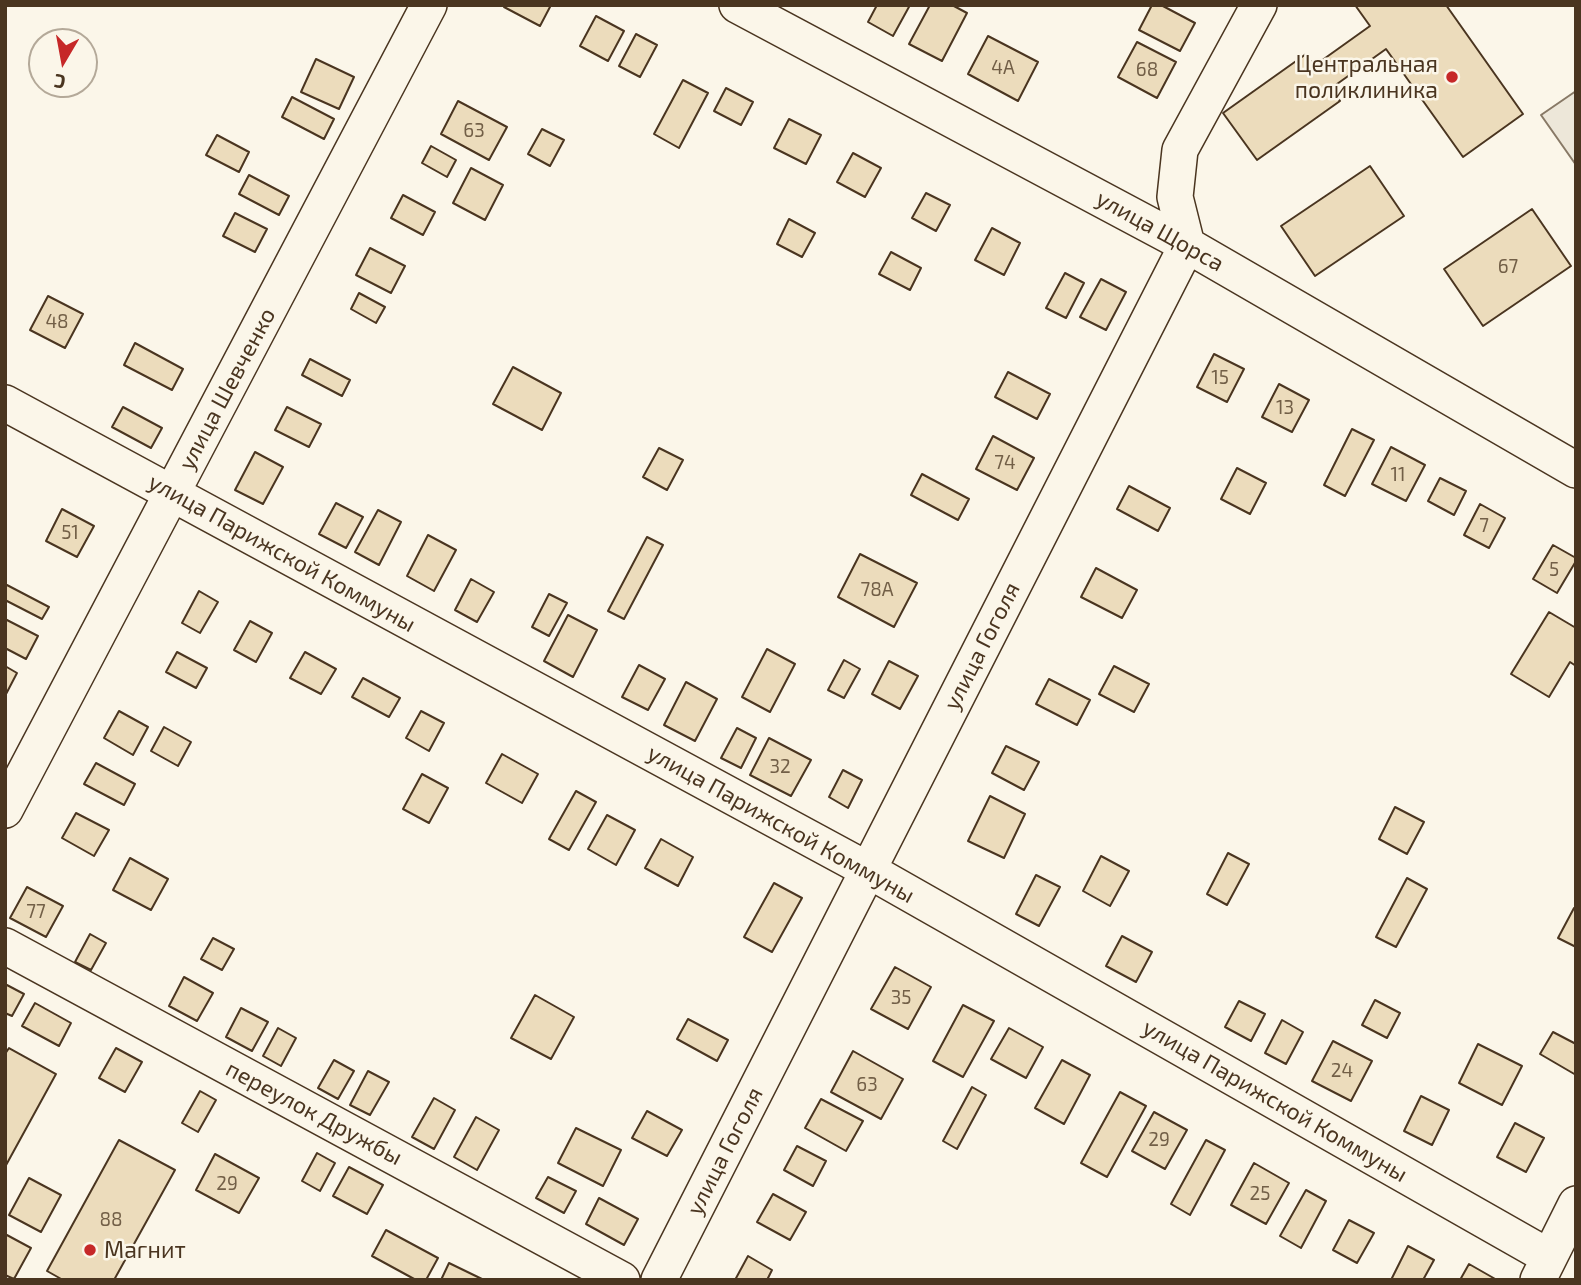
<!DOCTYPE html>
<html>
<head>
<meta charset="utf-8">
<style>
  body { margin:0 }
  #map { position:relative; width:1581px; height:1285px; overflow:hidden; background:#fbf6e9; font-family:"Exo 2",sans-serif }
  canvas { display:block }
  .frame { position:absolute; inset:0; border:7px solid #4a3520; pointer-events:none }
  .north { position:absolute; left:28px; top:28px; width:70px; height:70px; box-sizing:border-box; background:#fbf6e9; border:2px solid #b4a999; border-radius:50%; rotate:190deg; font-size:19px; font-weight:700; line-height:28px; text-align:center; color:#4a3520 }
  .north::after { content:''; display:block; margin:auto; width:24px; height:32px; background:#c62828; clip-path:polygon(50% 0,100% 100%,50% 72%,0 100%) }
</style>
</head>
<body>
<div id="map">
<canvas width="1581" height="1285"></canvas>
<div class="frame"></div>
<div class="north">С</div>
</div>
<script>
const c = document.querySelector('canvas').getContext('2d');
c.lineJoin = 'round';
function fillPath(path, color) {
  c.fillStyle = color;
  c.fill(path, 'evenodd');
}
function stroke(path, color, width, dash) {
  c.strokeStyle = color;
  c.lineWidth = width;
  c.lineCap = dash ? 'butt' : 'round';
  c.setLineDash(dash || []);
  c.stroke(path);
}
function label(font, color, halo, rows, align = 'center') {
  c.font = font + ' "Exo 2",sans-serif';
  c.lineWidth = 5;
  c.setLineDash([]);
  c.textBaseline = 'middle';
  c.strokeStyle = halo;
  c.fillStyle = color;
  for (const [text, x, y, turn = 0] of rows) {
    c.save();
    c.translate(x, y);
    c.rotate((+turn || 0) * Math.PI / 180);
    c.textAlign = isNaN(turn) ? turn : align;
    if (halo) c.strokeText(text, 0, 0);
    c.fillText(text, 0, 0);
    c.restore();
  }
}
const parking = new Path2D(`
  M1576 91V165L1541 115Z`);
fillPath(parking, '#ede7d9');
stroke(parking, '#887966', 2);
const building = new Path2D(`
  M505 5H551L540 26 504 7Z
  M877 5H910L893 36 868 22Z
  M930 5H952L967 13 942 61 909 44Z
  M1152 5H1161L1195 23 1180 51 1139 30Z
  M1355 5H1446L1523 114 1463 157 1386 49 1330 89 1340 101 1257 160 1223 113 1306 54 1314 66 1370 26Z
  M596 16 624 31 608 61 580 46Z
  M636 34 657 45 640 77 619 66Z
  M988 36 1038 62 1018 101 968 74Z
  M1137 42 1176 62 1157 98 1118 77Z
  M316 59 354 77 339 109 301 92Z
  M683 80 708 93 679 148 654 134Z
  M726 88 753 102 741 125 714 111Z
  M292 97 334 119 324 139 282 117Z
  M458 101 507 127 489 160 441 134Z
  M789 119 821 135 806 164 774 148Z
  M542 129 564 140 550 166 528 154Z
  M217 135 249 152 239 172 206 155Z
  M431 146 456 160 447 177 422 163Z
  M853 153 881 168 865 197 837 182Z
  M1370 166 1404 216 1315 276 1281 226Z
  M471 168 503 185 485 220 453 203Z
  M249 175 289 196 279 215 239 194Z
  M926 193 950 205 936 231 912 218Z
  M403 195 435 212 423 235 391 218Z
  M1532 209 1571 266 1483 326 1444 269Z
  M235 213 267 229 255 252 223 236Z
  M789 219 815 233 802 257 777 244Z
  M992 228 1020 243 1004 275 975 260Z
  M370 248 405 266 391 293 356 275Z
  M891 252 921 268 910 290 879 274Z
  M1065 273 1084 283 1066 318 1046 308Z
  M1101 279 1126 292 1106 330 1080 317Z
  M359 293 385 307 376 323 351 309Z
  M48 296 83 314 65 348 30 330Z
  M135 343 183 369 172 390 124 365Z
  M1214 354 1244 369 1227 402 1197 387Z
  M310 359 350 380 342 396 302 375Z
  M513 367 561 393 542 430 493 404Z
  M1008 372 1050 394 1037 419 995 397Z
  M1279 384 1309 400 1292 432 1262 417Z
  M123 407 162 428 151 448 112 427Z
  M287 407 321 424 309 447 275 430Z
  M1352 429 1374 440 1345 496 1324 485Z
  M993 436 1034 458 1017 490 976 469Z
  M1391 447 1425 465 1406 501 1372 484Z
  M659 448 683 460 667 490 643 477Z
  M255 452 283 467 263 504 235 490Z
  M1237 468 1266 483 1250 514 1221 499Z
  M922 474 969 499 958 520 911 495Z
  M1440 478 1466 491 1454 515 1428 501Z
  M1129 486 1170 508 1158 531 1117 509Z
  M336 503 363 517 346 548 319 534Z
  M1480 504 1505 518 1489 548 1464 535Z
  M62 509 94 526 77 557 46 541Z
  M378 510 401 522 379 565 355 552Z
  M428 535 456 550 434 591 407 576Z
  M647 537 663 545 624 619 608 611Z
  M1553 545 1576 558V561L1557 593 1533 579Z
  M860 554 917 583 894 627 838 597Z
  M1096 568 1137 590 1122 618 1081 597Z
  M471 579 494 592 477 622 455 610Z
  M5 584 49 607 42 619 5 600Z
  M199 591 218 602 200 633 182 623Z
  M549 594 567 603 549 636 532 627Z
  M1549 612 1576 628V666L1570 662 1549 697 1511 674Z
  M568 615 597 630 573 677 544 661Z
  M5 619 38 636 26 659 5 648Z
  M250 621 272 633 256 662 234 650Z
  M767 649 795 664 770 712 742 697Z
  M177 652 207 668 196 688 166 672Z
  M305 652 336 669 321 694 290 678Z
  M844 660 860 669 844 698 828 690Z
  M889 661 918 676 900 709 872 694Z
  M639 665 665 679 648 710 622 697Z
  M5 666 17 673 5 696Z
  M1114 666 1149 684 1134 712 1099 694Z
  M363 678 400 698 389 717 352 697Z
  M1049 679 1090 700 1077 725 1036 704Z
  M686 682 717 699 695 741 664 725Z
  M119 711 148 727 133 755 104 738Z
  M421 711 444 723 429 751 406 738Z
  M164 727 191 742 178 766 151 751Z
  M737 728 756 738 741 768 721 758Z
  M769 738 811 760 791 796 750 775Z
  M1006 746 1039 762 1024 790 992 773Z
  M502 754 538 774 522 803 486 783Z
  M96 763 135 784 124 805 84 784Z
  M843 770 862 780 848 808 829 797Z
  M422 774 448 788 429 823 403 809Z
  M576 791 596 802 569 850 549 839Z
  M990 796 1025 814 1004 858 968 841Z
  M1395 807 1424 822 1407 854 1379 839Z
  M76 813 109 830 94 856 62 838Z
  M607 815 635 830 616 865 588 849Z
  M661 839 693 857 678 886 645 868Z
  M1228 853 1249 864 1227 905 1207 894Z
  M1101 856 1129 871 1110 906 1083 891Z
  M130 858 168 879 151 910 113 890Z
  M1036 875 1060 887 1039 926 1016 914Z
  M1407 878 1427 889 1396 947 1376 937Z
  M774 883 802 898 772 952 744 937Z
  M27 887 63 906 46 937 10 918Z
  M1574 908 1576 909V947L1558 938Z
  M90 934 106 943 91 970 75 962Z
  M1122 936 1152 952 1136 982 1106 966Z
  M213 938 234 949 222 970 201 959Z
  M895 967 931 987 908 1029 871 1009Z
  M184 977 213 993 197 1021 169 1006Z
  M5 984 24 994 12 1016 5 1013Z
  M535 995 574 1017 551 1059 511 1038Z
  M1375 1000 1400 1013 1387 1038 1362 1025Z
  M1239 1001 1265 1014 1251 1041 1225 1027Z
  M35 1003 71 1023 59 1046 22 1026Z
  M963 1005 994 1021 963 1077 933 1061Z
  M241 1008 268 1022 252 1051 226 1037Z
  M688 1019 728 1040 717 1061 677 1039Z
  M1282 1020 1303 1032 1286 1064 1265 1053Z
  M278 1028 296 1038 281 1066 263 1056Z
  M1009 1028 1043 1047 1026 1078 991 1059Z
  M1553 1032 1576 1044V1075L1540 1054Z
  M1333 1041 1372 1061 1351 1101 1312 1081Z
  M1478 1044 1522 1066 1502 1105 1459 1083Z
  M9 1048 56 1074 5 1167V1054Z
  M116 1048 142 1062 125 1092 99 1078Z
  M853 1051 903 1079 881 1119 831 1092Z
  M334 1060 354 1071 338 1099 318 1088Z
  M1062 1060 1090 1075 1064 1124 1035 1108Z
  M368 1071 389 1082 370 1115 350 1105Z
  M972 1087 986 1095 957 1149 943 1141Z
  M200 1091 216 1100 198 1132 182 1123Z
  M1120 1092 1146 1106 1107 1177 1081 1163Z
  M1421 1096 1449 1110 1432 1145 1404 1131Z
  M434 1098 455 1110 434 1149 412 1137Z
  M821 1099 863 1121 846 1151 805 1128Z
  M647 1111 682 1130 667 1156 632 1138Z
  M1154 1112 1187 1130 1165 1169 1132 1151Z
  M476 1117 499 1130 477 1170 454 1157Z
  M1515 1123 1544 1138 1526 1172 1497 1157Z
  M576 1128 621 1150 603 1186 558 1163Z
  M119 1140 175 1170 114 1280H63L47 1271Z
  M1206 1140 1225 1150 1190 1215 1171 1204Z
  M797 1146 826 1161 813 1186 784 1170Z
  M317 1153 335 1163 320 1191 302 1181Z
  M215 1154 259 1178 239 1213 196 1190Z
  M1254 1163 1289 1183 1266 1224 1231 1205Z
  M349 1167 383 1185 367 1214 333 1196Z
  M548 1177 576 1191 564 1213 536 1198Z
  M29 1178 61 1195 41 1232 9 1215Z
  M1306 1190 1326 1201 1301 1248 1280 1236Z
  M773 1194 806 1212 790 1240 757 1222Z
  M599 1198 638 1219 624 1245 586 1224Z
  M1349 1220 1374 1233 1357 1263 1333 1250Z
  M386 1230 438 1258 426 1280H416L372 1256Z
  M5 1234 31 1248 14 1279 5 1275Z
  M1408 1246 1434 1260 1423 1280H1391Z
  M748 1256 772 1270 767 1280H735Z
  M449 1263 484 1280H441Z
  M1469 1264 1497 1280H1460Z`);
fillPath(building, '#ecdcbc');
stroke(building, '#4a3520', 2);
const minor = new Path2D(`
  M737 5 1187 245 1576 470
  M5 403 868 870 1549 1257
  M5 810 429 5
  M5 946 622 1280
  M659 1280 1187 245 1175 197 1180 150 1259 5
  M1538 1280 1576 1204`);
stroke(minor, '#4a3520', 38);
stroke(minor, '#fbf6e9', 35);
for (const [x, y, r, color] of [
  [1452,77,7,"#c62828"],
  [90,1250,7,"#c62828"]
]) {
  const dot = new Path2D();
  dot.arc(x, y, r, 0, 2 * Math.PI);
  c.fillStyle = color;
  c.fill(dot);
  stroke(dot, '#fbf6e9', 2.5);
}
label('19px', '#725f47', null, [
  ["4А",1003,68],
  ["68",1147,70],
  ["63",474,131],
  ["67",1508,267],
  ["48",57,322],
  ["15",1220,378],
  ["13",1285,408],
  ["74",1005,463],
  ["11",1398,475],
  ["7",1484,526],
  ["51",70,533],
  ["5",1554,570],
  ["78А",877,590],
  ["32",780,767],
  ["77",36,912],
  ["35",901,998],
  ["24",1342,1071],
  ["63",867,1085],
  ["29",1159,1140],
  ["29",227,1184],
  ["25",1260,1194],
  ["88",111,1220]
]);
label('23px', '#4a3520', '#fbf6e9', [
  ["Центральная",1438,64],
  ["поликлиника",1438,90],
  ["Магнит",104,1250,"left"]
], 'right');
label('23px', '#4a3520', '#fbf6e9', [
  ["улица Щорса",1160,231,29],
  ["улица Шевченко",227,389,-62],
  ["улица Парижской Коммуны",282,553,29],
  ["улица Гоголя",982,646,-63],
  ["улица Парижской Коммуны",781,824,29],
  ["улица Парижской Коммуны",1275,1101,30],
  ["переулок Дружбы",314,1113,28],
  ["улица Гоголя",725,1151,-63]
]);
</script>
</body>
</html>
